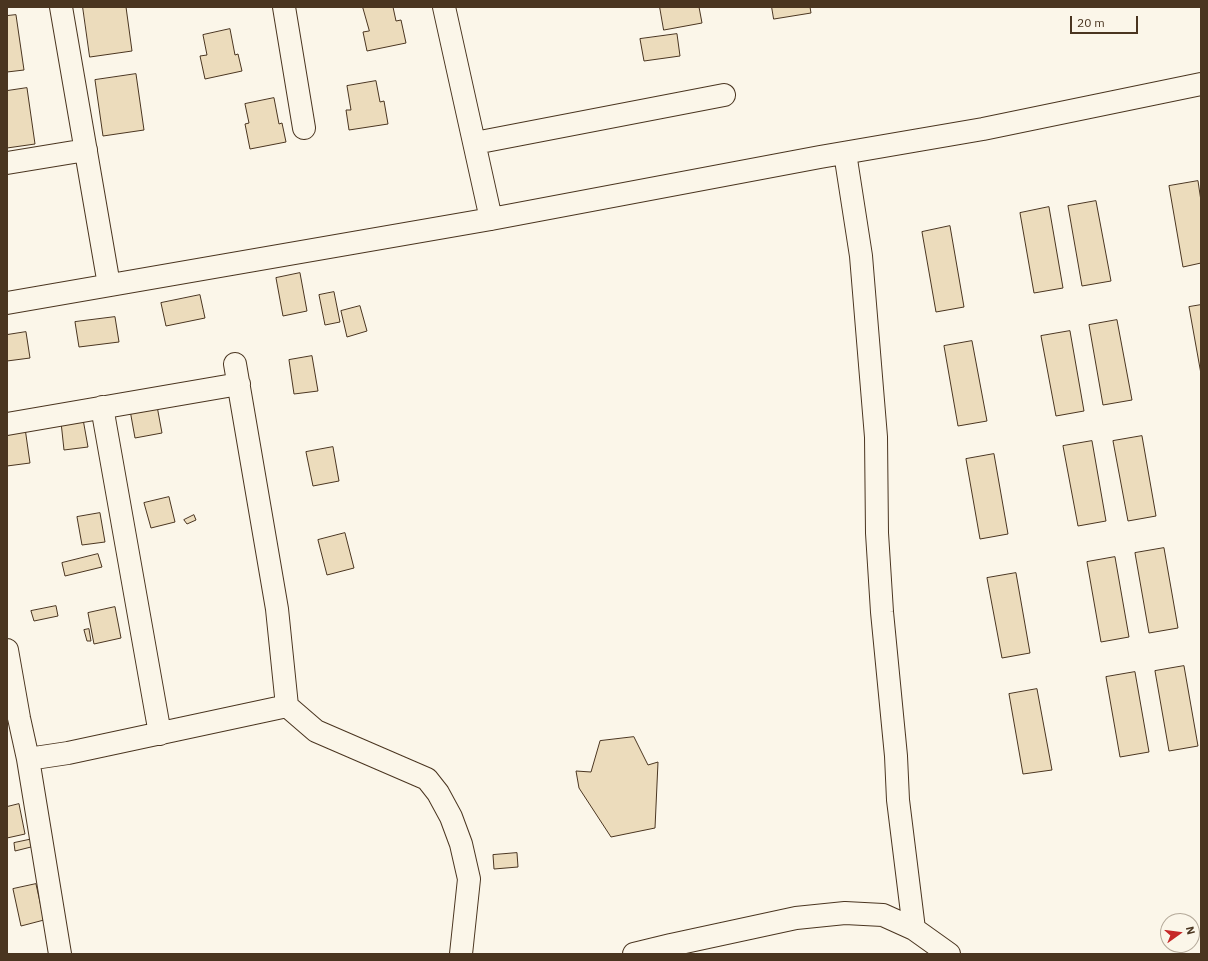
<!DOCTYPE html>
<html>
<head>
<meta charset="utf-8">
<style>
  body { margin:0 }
  #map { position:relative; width:1208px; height:961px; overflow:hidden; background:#fbf6e9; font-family:"IBM Plex Sans",sans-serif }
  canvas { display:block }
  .frame { position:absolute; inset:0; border:8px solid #4a3520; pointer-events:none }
  .north { position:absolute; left:1160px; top:913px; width:40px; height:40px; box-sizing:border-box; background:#fbf6e9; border:1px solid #b4a999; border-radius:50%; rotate:76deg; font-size:11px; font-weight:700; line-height:16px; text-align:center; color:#4a3520 }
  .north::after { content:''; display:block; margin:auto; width:14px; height:18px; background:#c62828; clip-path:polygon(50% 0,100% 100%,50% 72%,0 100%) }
  .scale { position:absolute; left:1070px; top:16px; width:68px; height:18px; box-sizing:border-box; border:2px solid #4a3520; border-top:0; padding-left:5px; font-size:12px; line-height:14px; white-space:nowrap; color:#4a3520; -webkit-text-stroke:3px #fbf6e9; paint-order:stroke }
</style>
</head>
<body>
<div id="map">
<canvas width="1208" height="961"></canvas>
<div class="frame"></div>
<div class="north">N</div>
<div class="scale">20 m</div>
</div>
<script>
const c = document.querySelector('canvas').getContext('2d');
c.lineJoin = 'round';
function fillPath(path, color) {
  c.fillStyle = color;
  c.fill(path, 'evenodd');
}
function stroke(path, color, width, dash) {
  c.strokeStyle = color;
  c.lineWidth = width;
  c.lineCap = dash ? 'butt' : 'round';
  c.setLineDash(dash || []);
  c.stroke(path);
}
const building = new Path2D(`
  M83 7H126L132 51 90 57Z
  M363 7H393L396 21 401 20 406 43 367 51 363 32 369 31Z
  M660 7H699L702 23 664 30Z
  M772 7H810L811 13 774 19Z
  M16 15 24 70 7 72V16Z
  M230 29 235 55 238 54 242 71 205 79 200 56 207 55 203 35Z
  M677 34 680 56 644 61 640 39Z
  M136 74 144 130 103 136 95 80Z
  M376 81 380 102 384 101 388 124 349 130 346 110H351L347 86Z
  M27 88 35 144 7 148V91Z
  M274 98 279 124 282 123 286 142 250 149 245 124 249 123 245 104Z
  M1198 181 1201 201V263L1183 267 1169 186Z
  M1096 201 1111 281 1082 286 1068 206Z
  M1049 207 1063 288 1034 293 1020 213Z
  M950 226 964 307 936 312 922 232Z
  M300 273 307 311 283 316 276 278Z
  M334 292 340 322 325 325 319 295Z
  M200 295 205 318 166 326 161 303Z
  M1201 305V374L1189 307Z
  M360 306 367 331 347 337 341 311Z
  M115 317 119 342 79 347 75 322Z
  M1117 320 1132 400 1103 405 1089 325Z
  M1070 331 1084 411 1056 416 1041 336Z
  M26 332 30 358 7 361V335Z
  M972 341 987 421 958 426 944 346Z
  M312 356 318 391 294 394 289 360Z
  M157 406 162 433 135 438 130 410Z
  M83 419 88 447 64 450 61 422Z
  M25 428 30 463 7 466V431Z
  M1142 436 1156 516 1128 521 1113 441Z
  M1092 441 1106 521 1078 526 1063 446Z
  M333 447 339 481 313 486 306 452Z
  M994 454 1008 534 980 539 966 459Z
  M169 497 175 522 151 528 144 503Z
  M100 513 105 542 82 545 77 517Z
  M194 515 196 520 187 524 184 520Z
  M345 533 354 568 327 575 318 540Z
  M1164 548 1178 628 1149 633 1135 553Z
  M98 554 102 567 65 576 62 563Z
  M1115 557 1129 637 1101 642 1087 562Z
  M1016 573 1030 653 1002 658 987 578Z
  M56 606 58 616 34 621 31 611Z
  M115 607 121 638 94 644 88 613Z
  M89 629 91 641H87L84 630Z
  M1184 666 1198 746 1169 751 1155 671Z
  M1135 672 1149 752 1120 757 1106 677Z
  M1037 689 1052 770 1023 774 1009 694Z
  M634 737 648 765 658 762 655 828 611 837 579 788 576 771 591 772 600 741Z
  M19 804 25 834 7 838V807Z
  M33 839 35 846 15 851 14 843Z
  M517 853 518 867 494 869 493 855Z
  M36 884 44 920 21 926 13 889Z`);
fillPath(building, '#ecdcbc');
stroke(building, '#4a3520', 1);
const minor = new Path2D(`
  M61 7 109 285
  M284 7 304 128
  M444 7 491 219
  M475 143 724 95
  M845 153 861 256 876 437 877 533 882 612 896 756 898 800 914 929
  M7 163 86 150
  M7 303 491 219 820 157 983 129 1201 84
  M235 364 277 609 287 706 316 731 427 779 438 793 451 817 461 844 469 879 461 954
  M102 407 160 734
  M7 424 239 384
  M7 650 19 718 28 759 60 954
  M28 759 68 753 287 706
  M634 954 671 945 796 918 845 913 883 915 914 929 949 954`);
stroke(minor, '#4a3520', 24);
stroke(minor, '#fbf6e9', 22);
</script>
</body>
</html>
